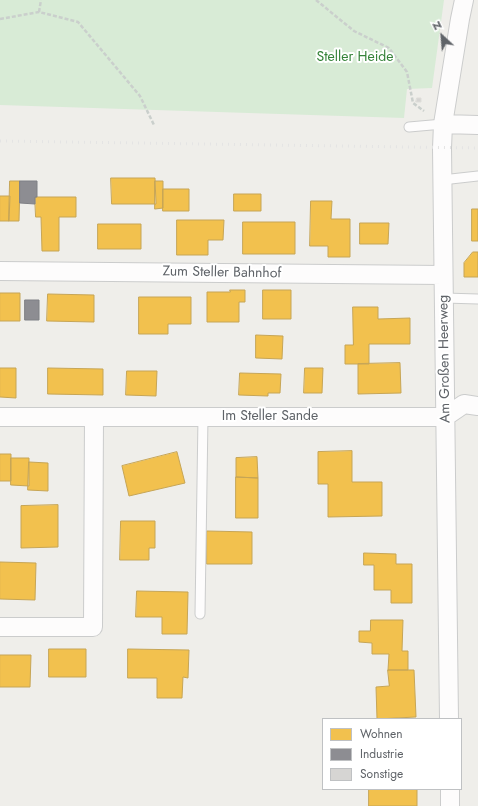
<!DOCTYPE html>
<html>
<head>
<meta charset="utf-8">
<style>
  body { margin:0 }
  #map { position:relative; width:478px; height:806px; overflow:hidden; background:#efeeea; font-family:Jost,sans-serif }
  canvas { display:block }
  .legend { position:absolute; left:322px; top:718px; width:140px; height:72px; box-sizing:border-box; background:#fff; border:1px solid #bfc1c3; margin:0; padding:5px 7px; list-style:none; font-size:12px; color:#5f6368 }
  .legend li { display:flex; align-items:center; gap:8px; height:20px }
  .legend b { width:20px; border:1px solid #bfc1c3 }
  .north { position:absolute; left:422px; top:16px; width:40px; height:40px; -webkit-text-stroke:3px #fff; paint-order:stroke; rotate:334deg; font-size:11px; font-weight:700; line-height:16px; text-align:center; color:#5f6368 }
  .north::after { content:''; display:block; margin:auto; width:14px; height:18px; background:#5f6368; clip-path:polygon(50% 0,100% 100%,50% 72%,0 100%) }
</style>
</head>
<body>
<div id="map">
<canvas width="478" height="806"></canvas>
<ul class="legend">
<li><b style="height:11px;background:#f2c14e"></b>Wohnen</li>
<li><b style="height:11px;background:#8d8d92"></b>Industrie</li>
<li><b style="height:11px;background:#d6d5d3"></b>Sonstige</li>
</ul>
<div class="north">N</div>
</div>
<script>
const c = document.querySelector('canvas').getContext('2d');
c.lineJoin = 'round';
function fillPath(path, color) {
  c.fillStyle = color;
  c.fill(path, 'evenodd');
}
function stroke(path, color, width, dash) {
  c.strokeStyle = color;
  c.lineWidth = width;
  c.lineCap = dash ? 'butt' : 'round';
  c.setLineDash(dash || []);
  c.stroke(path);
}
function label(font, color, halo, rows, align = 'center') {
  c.font = font + ' Jost,sans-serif';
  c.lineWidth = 4;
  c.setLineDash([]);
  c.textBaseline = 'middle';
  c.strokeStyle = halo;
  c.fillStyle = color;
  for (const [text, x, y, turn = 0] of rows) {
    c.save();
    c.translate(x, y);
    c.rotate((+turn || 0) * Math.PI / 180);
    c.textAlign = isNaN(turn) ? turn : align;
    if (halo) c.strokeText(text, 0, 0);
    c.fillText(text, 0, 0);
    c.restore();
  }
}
fillPath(new Path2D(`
  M0 0H444L432 88 407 89 404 118 0 105Z`), '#d8ebd6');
const homes = new Path2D(`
  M111 178H155L156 204H112Z
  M10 181H20L19 221H9Z
  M155 181H163V208L155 209Z
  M163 189H189V211H163Z
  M234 194H261V211H234Z
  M0 196H10L9 221H0Z
  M35 197H76V217H59V251H42L41 217H36Z
  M311 201H332L331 219H350V257H328V246H310Z
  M472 209H478V241H472Z
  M177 220H224L223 240H208V255H177Z
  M243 222H295V254H243Z
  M360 223H389L388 244H360Z
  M98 224H141V249H98Z
  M473 252H478V277H464V263Z
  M230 290H245V302H239V322H207V292H230Z
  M263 290H291V319H263Z
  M0 293H20V321H0Z
  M48 294 94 295V322L47 321Z
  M139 297H191V324H168V334H139Z
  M353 307H378V319L410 318V344H369V364H345V345H353Z
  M256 335 283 336 282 359 256 358Z
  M400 363 401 393 358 394V364Z
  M0 368H16V398L0 397Z
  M48 368 103 369V395L48 394Z
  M305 368H323L322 393H304Z
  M127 371H157L156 396 126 395Z
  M240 373 281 374 280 393H268V396L239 395Z
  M352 451V482H382V516L328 517V484H318V452Z
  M177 452 185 483 129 496 122 466Z
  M0 454H11V481H0Z
  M257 457 258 478 236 477V458Z
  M11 458H29V486L11 485Z
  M29 462 48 463V491L28 490Z
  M236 477 258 478V518H236Z
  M58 505V547L21 548V506Z
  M121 521H155V548H149V560H120Z
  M207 531 252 532V564H207Z
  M364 553 396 554V564H412V603H391V590H374V565H364Z
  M0 562 36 563 35 600 0 599Z
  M137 591 188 592 187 634H162V617H136Z
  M371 620H403L402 651H408V670H388L389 654H372V643L359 642V631H370Z
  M49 649H86V677H49Z
  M128 649 189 650 188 678 183 677 182 698H157V678H128Z
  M0 655H31L30 687H0Z
  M388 670H414L416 717 377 719 376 687 389 686Z
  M369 789H417V806H369Z`);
fillPath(homes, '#f2c14e');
stroke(homes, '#c6a556', 1);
const industry = new Path2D(`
  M20 181H37V197H35V204L20 203Z
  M25 300H39V320H25Z`);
fillPath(industry, '#8d8d92');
stroke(industry, '#7f8085', 1);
const building = new Path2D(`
  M417 98H421V102H416Z`);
fillPath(building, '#d6d5d3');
stroke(building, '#deddd9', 1);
const lane = new Path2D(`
  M409 127 443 124
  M442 180 478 176
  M444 298 478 299
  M200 614 203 417`);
const street = new Path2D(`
  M443 124 478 125
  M0 271 443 275
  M0 417H445L464 404 478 406
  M0 627H93L94 417
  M449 719 442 148 443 124 460 19 464 0
  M450 789V806`);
stroke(lane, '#cbcccc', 11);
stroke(street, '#cbcccc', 20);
stroke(new Path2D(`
  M316 0 354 31 389 48 407 72 413 103 424 111
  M39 12 41 0
  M0 19 39 12 78 22 140 96 154 125`), '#cacfcc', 2.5, [4, 2]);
stroke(lane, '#fdfcfc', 9);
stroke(street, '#fdfcfc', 18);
stroke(new Path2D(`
  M0 141 478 148`), '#e4e4e4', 3, [1, 5]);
label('14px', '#348238', '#fff', [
  ["Steller Heide",355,58]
]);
label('14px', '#5f6368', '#fff', [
  ["Zum Steller Bahnhof",222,273,1],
  ["Am Großen Heerweg",445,359,-91],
  ["Im Steller Sande",270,417]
]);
</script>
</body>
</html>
